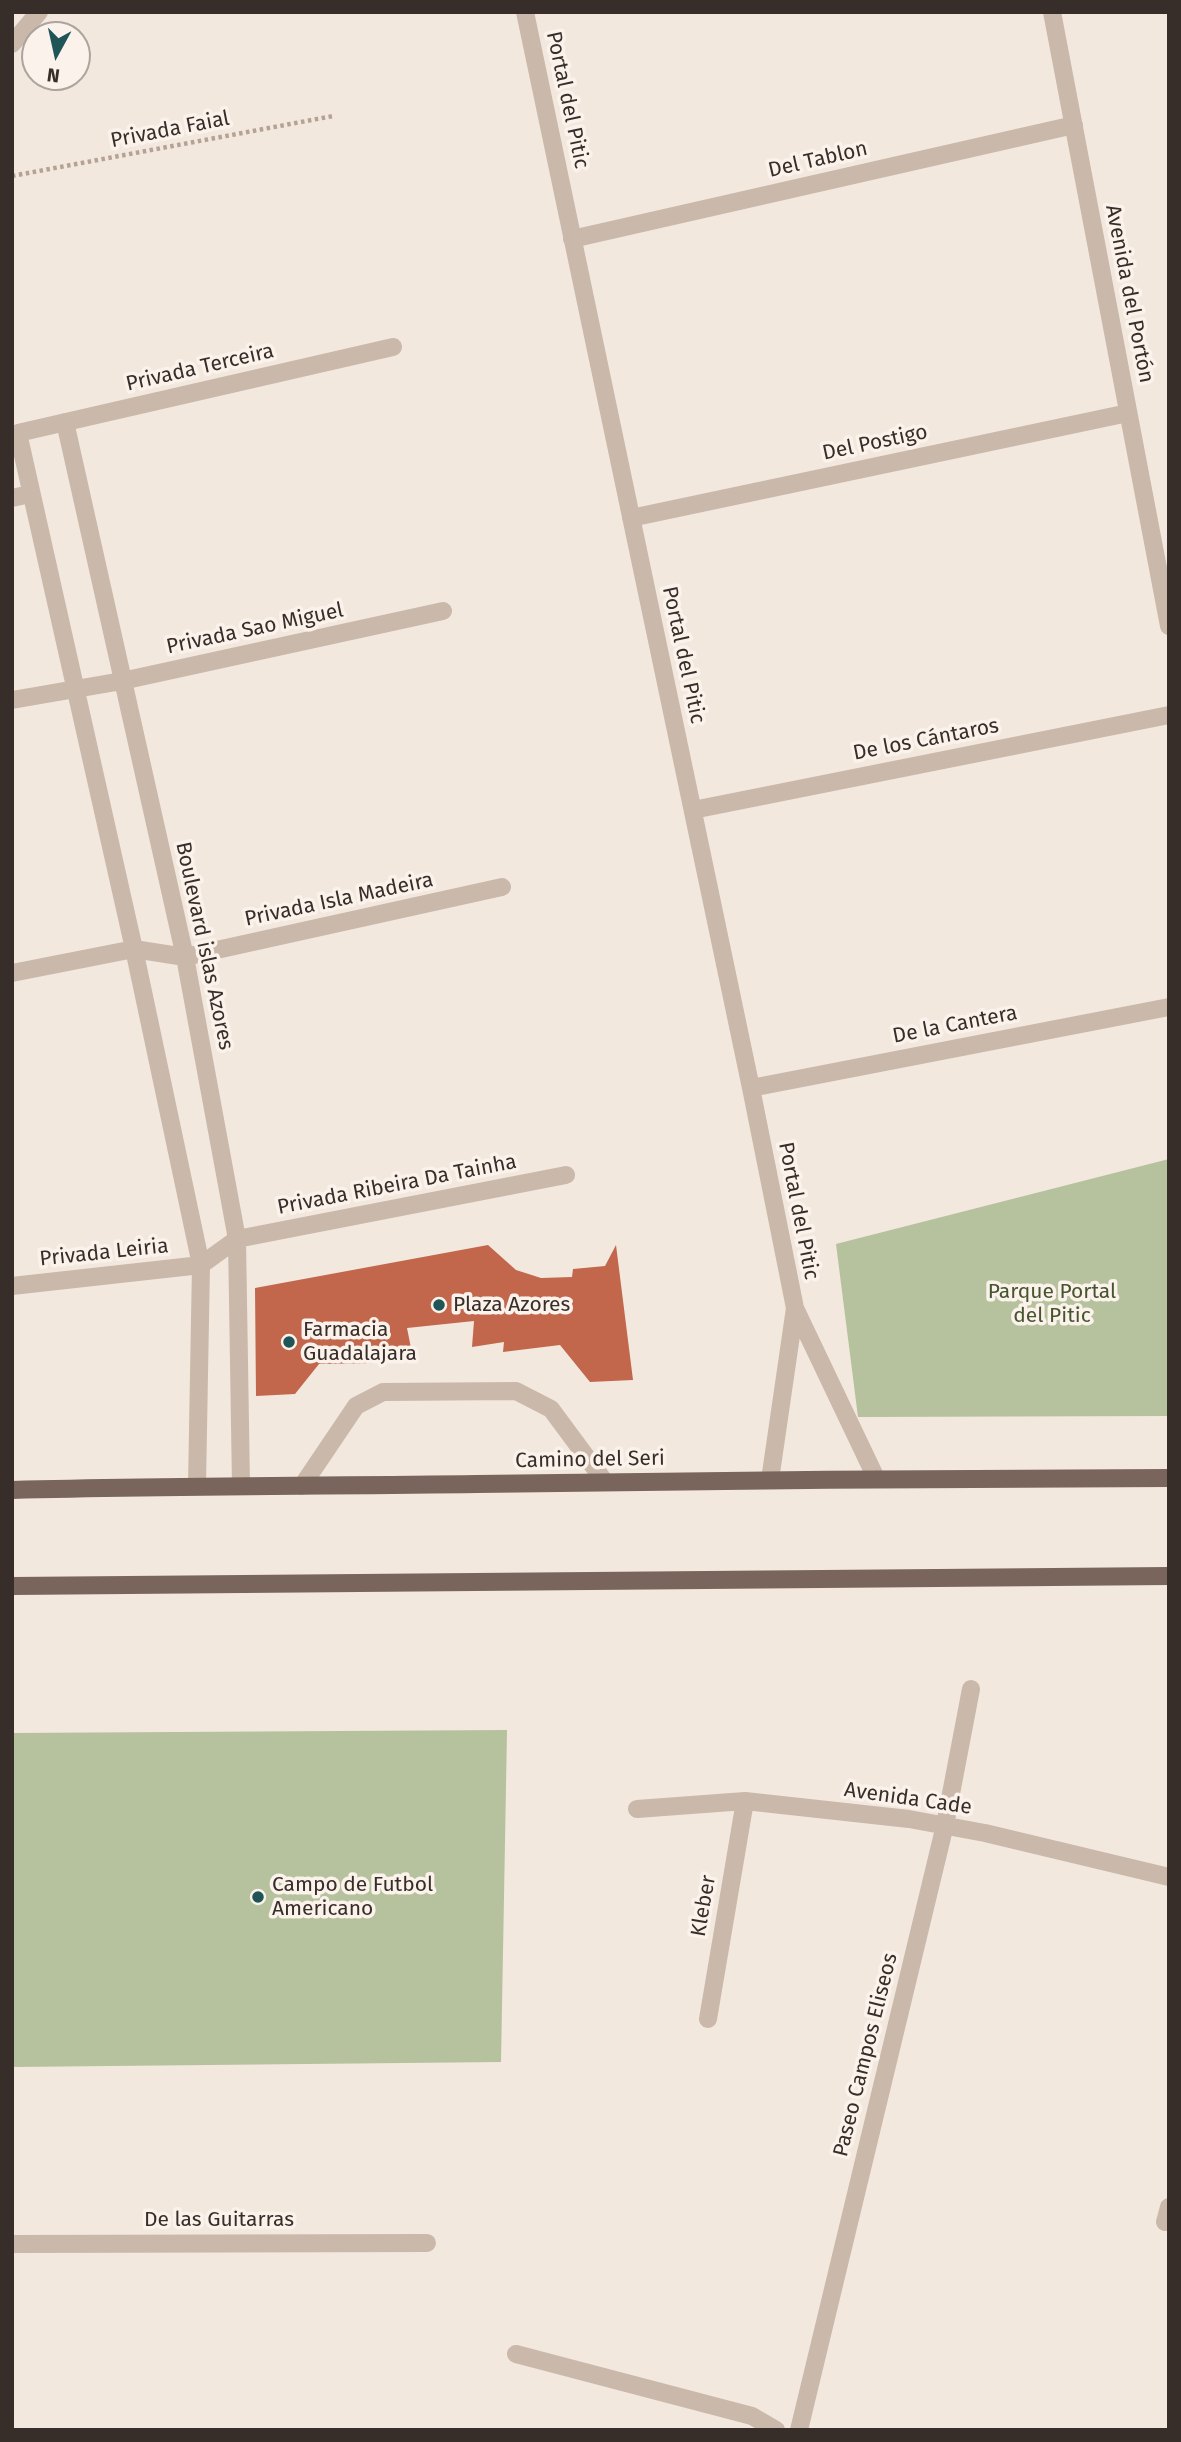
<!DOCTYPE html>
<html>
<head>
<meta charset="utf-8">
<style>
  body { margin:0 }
  #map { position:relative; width:1181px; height:2442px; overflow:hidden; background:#f2e8de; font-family:"Fira Sans",sans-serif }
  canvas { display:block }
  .frame { position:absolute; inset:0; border:14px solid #382e29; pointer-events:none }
  .north { position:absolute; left:21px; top:21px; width:70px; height:70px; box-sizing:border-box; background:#faf2eb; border:2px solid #aca49d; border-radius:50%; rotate:188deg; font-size:19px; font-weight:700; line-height:28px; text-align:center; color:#382e29 }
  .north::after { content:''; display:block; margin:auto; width:24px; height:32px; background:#205558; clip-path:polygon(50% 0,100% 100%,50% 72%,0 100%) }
</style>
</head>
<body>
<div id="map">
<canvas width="1181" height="2442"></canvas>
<div class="frame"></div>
<div class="north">N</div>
</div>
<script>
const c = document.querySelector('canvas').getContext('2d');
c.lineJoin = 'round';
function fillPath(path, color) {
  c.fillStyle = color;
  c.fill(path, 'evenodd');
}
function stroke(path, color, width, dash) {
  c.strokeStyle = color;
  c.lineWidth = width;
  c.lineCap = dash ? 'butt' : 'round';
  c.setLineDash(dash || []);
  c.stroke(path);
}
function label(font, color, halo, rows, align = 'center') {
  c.font = font + ' "Fira Sans",sans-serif';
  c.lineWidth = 7;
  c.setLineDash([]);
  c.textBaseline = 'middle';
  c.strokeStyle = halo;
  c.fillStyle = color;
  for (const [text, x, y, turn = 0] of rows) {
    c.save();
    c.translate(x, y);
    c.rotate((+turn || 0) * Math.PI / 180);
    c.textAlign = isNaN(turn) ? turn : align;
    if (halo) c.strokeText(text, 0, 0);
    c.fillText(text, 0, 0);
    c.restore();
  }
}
fillPath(new Path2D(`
  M1169 1159V1416L858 1417 836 1244Z
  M507 1730 501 2062 12 2067V1733Z`), '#b6c19e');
fillPath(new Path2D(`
  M488 1245 516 1270 541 1278 572 1277 573 1269 605 1266 616 1245 633 1380 590 1382 560 1345 503 1352 504 1342 472 1347 474 1321 407 1328 412 1353 376 1352 374 1363 319 1364 295 1394 256 1396 255 1288Z`), '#c2674c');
stroke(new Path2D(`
  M12 176 333 116`), '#b6a294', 4.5, [3.5, 3.5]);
stroke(new Path2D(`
  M302 1486 356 1406 383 1392 516 1391 551 1409 605 1482`), '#cab8aa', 18);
stroke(new Path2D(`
  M525 12 751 1088 795 1308 876 1478
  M1052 12 1169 626
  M572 239 1074 125
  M65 422 185 957 237 1239 241 1485
  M12 498 30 494
  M631 518 1128 413
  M12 700 122 681 443 611
  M693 810 1169 715
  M12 973 134 949 185 957 502 887
  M751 1088 1169 1007
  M12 1286 201 1265 237 1239 566 1175
  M770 1480 795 1308
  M197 1485 201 1265 134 949 18 433 393 347
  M637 1809 745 1801 909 1819 985 1833 1169 1877
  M708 2019 745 1801
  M1165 2222 1169 2207
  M12 2244 427 2243
  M516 2354 752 2416 776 2430
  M799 2430 945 1825 971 1689`), '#cab8aa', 18);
stroke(new Path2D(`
  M12 44 39 12`), '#cab8aa', 18);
stroke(new Path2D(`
  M12 1490C167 1486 322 1486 477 1484 708 1481 938 1478 1169 1478
  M12 1586 1169 1576`), '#79655b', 18);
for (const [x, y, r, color] of [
  [439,1305,7,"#205558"],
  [289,1342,7,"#205558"],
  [258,1897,7,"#205558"]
]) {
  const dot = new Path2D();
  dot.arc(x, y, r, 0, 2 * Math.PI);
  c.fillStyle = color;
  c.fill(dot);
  stroke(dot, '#faf2eb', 2.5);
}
label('21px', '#382e29', '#faf2eb', [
  ["Portal del Pitic",567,100,78],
  ["Privada Faial",170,130,-11],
  ["Del Tablon",818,160,-13],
  ["Avenida del Portón",1129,294,79],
  ["Privada Terceira",200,368,-13],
  ["Del Postigo",875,443,-12],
  ["Privada Sao Miguel",255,629,-12],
  ["Portal del Pitic",683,655,78],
  ["De los Cántaros",926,740,-11],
  ["Privada Isla Madeira",339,900,-12],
  ["Boulevard islas Azores",204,946,78],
  ["De la Cantera",955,1025,-11],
  ["Privada Ribeira Da Tainha",397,1185,-11],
  ["Portal del Pitic",798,1211,79],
  ["Privada Leiria",104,1253,-6],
  ["Camino del Seri",590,1460,-1],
  ["Avenida Cade",908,1799,8],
  ["Kleber",704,1906,-80],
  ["Paseo Campos Eliseos",866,2055,-76],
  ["De las Guitarras",219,2220]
]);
label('21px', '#47552e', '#faf2eb', [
  ["Parque Portal",1052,1292],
  ["del Pitic",1052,1316]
]);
label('21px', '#382e29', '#faf2eb', [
  ["Plaza Azores",453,1305],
  ["Farmacia",303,1330],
  ["Guadalajara",303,1354],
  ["Campo de Futbol",272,1885],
  ["Americano",272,1909]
], 'left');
</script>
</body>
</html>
